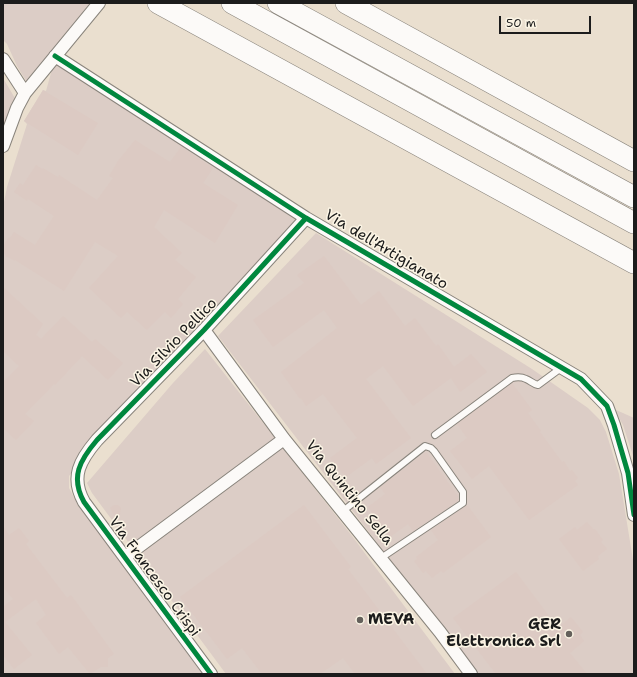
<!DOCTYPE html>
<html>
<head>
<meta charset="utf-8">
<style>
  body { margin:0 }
  #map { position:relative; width:637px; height:677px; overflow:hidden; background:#eadfcf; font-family:"Shantell Sans",sans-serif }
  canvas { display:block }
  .frame { position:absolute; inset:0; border:4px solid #1c1c1c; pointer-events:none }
  .scale { position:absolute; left:499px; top:16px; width:92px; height:18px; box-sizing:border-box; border:2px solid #1c1c1c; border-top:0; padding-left:5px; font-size:12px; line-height:14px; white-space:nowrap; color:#1c1c1c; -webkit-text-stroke:3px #fcf5e5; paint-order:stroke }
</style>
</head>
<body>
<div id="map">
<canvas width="637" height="677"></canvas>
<div class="frame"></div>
<div class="scale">50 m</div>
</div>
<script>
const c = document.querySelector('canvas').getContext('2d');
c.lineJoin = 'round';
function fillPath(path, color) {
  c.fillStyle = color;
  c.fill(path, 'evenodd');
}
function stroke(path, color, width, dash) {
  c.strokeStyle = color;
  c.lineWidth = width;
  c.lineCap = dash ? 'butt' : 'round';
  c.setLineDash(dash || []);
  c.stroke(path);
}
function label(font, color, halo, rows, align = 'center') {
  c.font = font + ' "Shantell Sans",sans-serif';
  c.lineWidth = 3;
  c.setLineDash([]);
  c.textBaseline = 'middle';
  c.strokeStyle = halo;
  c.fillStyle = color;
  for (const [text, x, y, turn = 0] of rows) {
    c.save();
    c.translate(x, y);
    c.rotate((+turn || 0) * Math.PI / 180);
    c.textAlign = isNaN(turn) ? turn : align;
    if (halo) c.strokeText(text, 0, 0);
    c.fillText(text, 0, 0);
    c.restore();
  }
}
fillPath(new Path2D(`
  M3 3H96L56 54 300 223 160 370 69 476V488L77 503 203 674H3V207L7 187 27 124 24 121 43 90 46 91 56 55 28 84 17 66 7 44 3 40Z
  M3 78 16 100 3 136Z
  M316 233 532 369 588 408 600 420 606 432 619 474 634 566V674H478L218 336Z
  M205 349 352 536 455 674H226L92 493 87 483 173 383Z
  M614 409 634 418V459L623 425Z`), '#dccdc6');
fillPath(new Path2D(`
  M43 90 98 123 78 155 24 121Z
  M135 140 170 162 181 147 213 168 203 183 238 205 215 243 164 210 154 227 182 253 175 260 196 277 178 299 183 304 171 318 165 312 147 330 127 312 121 318 89 288 118 256 95 242 64 291 15 260V261L5 256 6 255 3 253V246L9 237 10 238 14 232 35 245 54 216 28 199 27 201 14 192 20 183 23 185 36 165 42 169 43 168 58 177 59 175 97 200 113 178 109 176 118 161Z
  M324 256 361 305 379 291 405 326 415 318 436 346 438 344 454 367 471 354 487 372 460 392 451 378 413 406 383 366 366 379 411 438 376 464 372 458 346 477 330 458 357 438 323 394 306 406 301 398 300 399 281 372 337 328 324 310 273 347 253 320 304 283 297 275Z
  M3 287 43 324 36 335 41 339 63 316 92 342 95 339 123 363 108 380 82 356 55 385 54 384 25 414 34 421 16 440 3 428V382L19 366 3 351Z
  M512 383 532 410 528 413 541 431 540 432 562 462 564 461 570 471 572 470 578 478 575 481 578 485 529 520 489 466 472 479 450 451 467 438 457 424Z
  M426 452 458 496V501L413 531 408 524 390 537 368 507 385 494 380 487Z
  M114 505H118L121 508 118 524 110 508Z
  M304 505 351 567 348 569 427 674H355L343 658 320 674H262L242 648 227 659 180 597Z
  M466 506H468L491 537 443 573 441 571 432 578 426 571 423 573 414 561 417 559 416 557 438 540 431 530Z
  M587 522 593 529H595L603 540 601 542 607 549 598 556 599 559 583 571 559 539 575 527 577 530Z
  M3 526 9 535 19 528 29 541 26 544 67 598 71 595 114 654 108 658V667H101L90 674 68 647 59 654 36 623 46 615 36 599 5 622 32 655 14 669 3 655V607L13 599 3 587Z
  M516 572 558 628 571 617 583 632 580 635 584 641 570 653 587 674H496L453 618Z`), '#dccac3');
const lane = new Path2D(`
  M435 435 512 378C517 377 522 377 526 379 531 381 533 384 538 385L561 368
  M343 511 425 446 431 448 434 451 463 492V503L381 558`);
const street = new Path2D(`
  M55 56 306 218 581 379 607 406 614 425 628 473 634 515
  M3 59 25 93
  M3 146 17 108 25 93 99 3
  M204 330 284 439 440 632 471 674
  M125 557 284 439
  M211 674 84 502C70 477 80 460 97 440L204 330 306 218`);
const highway = new Path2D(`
  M158 3 634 263
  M232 3 634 223
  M278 3 634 197
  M346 3 634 161`);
stroke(lane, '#89847c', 8);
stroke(street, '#89847c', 14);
stroke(highway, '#89847c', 22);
stroke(lane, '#fcfaf8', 6);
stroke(street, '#fcfaf8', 12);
stroke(highway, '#fcfaf8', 21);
stroke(new Path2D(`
  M55 56 306 218 581 379 607 406 614 425 628 473 634 515
  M211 674 84 502C70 477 80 460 97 440L204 330 306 218`), '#00873e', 5);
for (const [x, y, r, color] of [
  [360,620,4,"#64605b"],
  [569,634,4,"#64605b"]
]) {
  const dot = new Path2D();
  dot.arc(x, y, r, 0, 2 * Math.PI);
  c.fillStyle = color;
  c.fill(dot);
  stroke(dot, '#fcf5e5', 1.5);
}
label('15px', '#1c1c1c', '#fcf5e5', [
  ["Via dell'Artigianato",386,250,31],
  ["Via Silvio Pellico",174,343,-46],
  ["Via Quintino Sella",349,493,51],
  ["Via Francesco Crispi",154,577,54]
]);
label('bold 15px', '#1c1c1c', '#fcf5e5', [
  ["MEVA",368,620],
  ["GER",561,625,"right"],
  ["Elettronica Srl",561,642,"right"]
], 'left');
</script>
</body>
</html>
